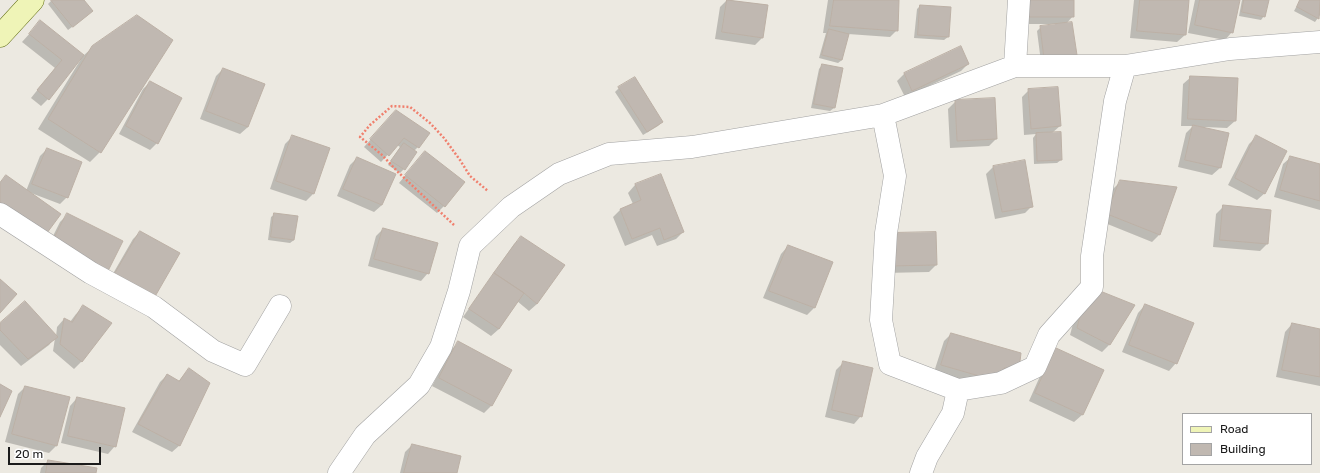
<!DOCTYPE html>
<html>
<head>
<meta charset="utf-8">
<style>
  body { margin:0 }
  #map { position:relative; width:1320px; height:473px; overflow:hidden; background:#ece9e1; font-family:Rubik,sans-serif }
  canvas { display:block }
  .legend { position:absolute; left:1182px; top:413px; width:130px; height:52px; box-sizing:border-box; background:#fff; border:1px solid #a4a4a4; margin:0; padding:5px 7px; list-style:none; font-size:12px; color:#1b1b1b }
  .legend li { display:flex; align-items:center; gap:8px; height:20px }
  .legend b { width:20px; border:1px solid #a4a4a4 }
  .scale { position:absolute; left:8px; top:447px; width:93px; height:18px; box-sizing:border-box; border:2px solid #1b1b1b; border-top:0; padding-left:5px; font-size:12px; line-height:14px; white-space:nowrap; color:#1b1b1b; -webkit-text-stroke:3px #fff; paint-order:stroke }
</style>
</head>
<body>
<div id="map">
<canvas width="1320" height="473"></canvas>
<ul class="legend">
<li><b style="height:5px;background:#eff4b7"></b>Road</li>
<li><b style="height:11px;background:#c0b8b1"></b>Building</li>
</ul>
<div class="scale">20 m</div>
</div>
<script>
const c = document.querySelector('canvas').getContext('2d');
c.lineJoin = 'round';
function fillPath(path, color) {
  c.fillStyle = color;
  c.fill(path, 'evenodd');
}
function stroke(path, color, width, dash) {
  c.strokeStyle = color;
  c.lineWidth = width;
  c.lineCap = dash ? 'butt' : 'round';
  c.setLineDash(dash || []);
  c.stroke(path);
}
fillPath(new Path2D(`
  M52 0H83L88 15 68 30 48 4Z
  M727 0 767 5 762 38 755 45 715 39 720 7Z
  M828 0H898L897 30 890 37 848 34 842 60 838 63 819 58 826 33H823Z
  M1022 0H1073V16L1066 24 1041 62 1037 31 1041 27 1055 25V24H1022Z
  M1134 0H1188L1185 35 1177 42 1130 38Z
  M1195 0H1239L1232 32 1225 40 1188 33Z
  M1242 0H1268L1264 16 1261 20 1239 16Z
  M1300 0H1320V15L1315 22 1294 11Z
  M920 6 948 37 944 40 914 38 917 9Z
  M40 22 83 56 93 47 100 152 90 162 38 129 81 59H80L48 99 41 106 31 98 55 68 22 42Z
  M961 47 968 64 961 71 905 97 897 81 904 74Z
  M822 65 834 108 830 111 811 108 819 69Z
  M223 69 248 127 240 134 200 119 216 76Z
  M1191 77 1237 79 1235 121 1227 128 1204 127 1220 168 1212 175 1178 167 1186 133 1193 126H1181L1183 84Z
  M634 78 662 122 658 126 643 135 615 92 619 88Z
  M150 82 157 143 150 150 119 134 143 89Z
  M1029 90 1060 126 1052 133 1061 160 1057 163 1034 164 1033 138 1036 134 1024 135 1022 97Z
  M956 101 996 139 989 146 950 148 948 109Z
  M389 119 418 147 414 151 404 169 400 173 388 165 400 147 397 145 381 162 364 147Z
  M293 136 313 194 306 201 270 189 285 144Z
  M1257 136 1265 193 1257 200 1228 185 1249 144Z
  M47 149 67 197 60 204 31 193 0 218V182L6 176 26 191 40 156Z
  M425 152 444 206 437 213 399 183Z
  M1291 157 1320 165V210L1274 197 1283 164Z
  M357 158 382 205 374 212 337 196 350 165Z
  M993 167 1032 206 1025 213 995 219 986 174Z
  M660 175 683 232 676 239 657 246 652 235 625 246 613 217 620 210 633 204 628 193 635 185Z
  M1120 182 1175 188 1159 235 1152 242 1100 221 1113 189Z
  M1224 206 1270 211 1267 244 1260 251 1213 247 1216 214Z
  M68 214 107 270 46 250 60 222Z
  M275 214 294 240 290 243 268 240 271 217Z
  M383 229 428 273 421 281 368 266 376 236Z
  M140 232 179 254 107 284 133 239Z
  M891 234 936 265 929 272 884 273Z
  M522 237 537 304 529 311 517 301 499 329 491 336 463 317 514 244Z
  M788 246 831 263 814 308 807 315 763 298 781 254Z
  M1095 290 1134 306 1109 345 1102 352 1070 335 1074 320Z
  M1145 305 1176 363 1169 371 1122 352 1138 313Z
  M83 307 110 323 81 362 74 369 53 351 55 338 49 345 21 366 0 345V325L56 337 57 327 64 319 70 322 76 314Z
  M1292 324 1320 330V386L1276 377 1285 332Z
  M951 334 1020 354 992 389 934 372 944 341Z
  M459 342 510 370 491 406 484 413 432 386 451 350Z
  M1056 349 1102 370 1082 415 1074 422 1029 401 1049 356Z
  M844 362 861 416 854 424 825 417 836 370Z
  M189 369 180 445 172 452 132 432 160 382 167 375 178 382Z
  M25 387 56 446 49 453 5 442 18 394Z
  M77 398 115 446 108 454 61 443 70 406Z
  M412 445 456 473H400L405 452Z
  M48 461 95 473H40L41 468Z`), '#0003');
const building = new Path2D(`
  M51 0H84L93 11 73 27Z
  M727 0 768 5 763 38 722 32Z
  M834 0H899L898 31 830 26Z
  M1029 0H1074V17H1029Z
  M1140 0H1189L1186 35 1137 31Z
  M1200 0H1240L1233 33 1195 25Z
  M1244 0H1269L1265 17 1242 12Z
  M1300 0H1320L1319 19 1297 7Z
  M920 5 951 7 949 37 918 35Z
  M137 15 173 40 101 153 48 119 92 46Z
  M40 20 84 55 49 100 37 90 62 60 29 34Z
  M1072 22 1077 55 1044 59 1040 26Z
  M829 29 849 34 842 60 822 55Z
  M961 46 969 64 912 91 904 73Z
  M822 64 843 68 835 108 814 104Z
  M223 68 265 84 248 127 206 111Z
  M1190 76 1238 78 1236 121 1188 119Z
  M635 77 663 122 647 132 618 87Z
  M150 81 182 98 158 144 126 126Z
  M1058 87 1061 126 1031 129 1028 89Z
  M995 98 997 139 957 141 955 100Z
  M396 110 430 133 419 148 404 138 389 156 370 139Z
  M1193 125 1229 133 1221 168 1185 160Z
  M1061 132 1062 160 1037 161 1036 133Z
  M292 135 330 148 314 194 276 181Z
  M1256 135 1287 151 1265 194 1235 178Z
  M404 143 417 152 405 170 391 161Z
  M47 148 82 162 68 198 32 184Z
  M425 151 465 182 445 207 405 175Z
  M1290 156 1320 164V201L1280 190Z
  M357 157 396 174 382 205 343 189Z
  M1025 160 1033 207 1002 212 993 166Z
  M661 174 684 232 664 240 660 228 632 239 620 209 641 200 635 184Z
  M6 175 61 214 44 237 0 205V183Z
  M1120 180 1177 187 1160 235 1107 214Z
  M1223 205 1271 210 1268 244 1220 240Z
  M67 213 123 241 108 271 52 243Z
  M274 213 298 216 294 240 271 237Z
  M383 228 438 243 429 274 374 259Z
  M140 231 180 253 153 300 113 277Z
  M936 232 937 265 891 266 890 233Z
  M521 236 565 265 537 304 524 293 494 273Z
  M788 245 833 262 815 308 769 291Z
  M494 273 524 293 499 329 469 309Z
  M0 279 17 294 0 313Z
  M1095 289 1135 305 1110 345 1077 328 1081 312Z
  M25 301 58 337 28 359 0 330V323Z
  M1145 304 1194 323 1177 364 1129 345Z
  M83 305 112 323 82 362 60 344 64 318 72 322Z
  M1292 323 1320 329V377L1282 370Z
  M951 333 1021 353 1019 370 1004 368 1000 382 941 365Z
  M458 341 512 370 492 406 439 378Z
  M1056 348 1104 370 1083 415 1035 393Z
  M843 361 873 368 862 417 832 410Z
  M189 368 210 383 180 446 138 424 167 374 179 381Z
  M0 384 12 391 0 417Z
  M25 386 70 397 57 446 12 434Z
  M77 397 125 408 116 447 68 436Z
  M412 444 461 456 457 473H404Z
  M48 460 97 468 96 473H46Z`);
fillPath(building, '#c0b8b1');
stroke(building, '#bcb0a5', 1);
const street = new Path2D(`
  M1015 66H1125L1230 49 1320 42
  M883 115 895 176 886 233 881 320 890 364 958 390 953 413 927 457 921 473
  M0 214 91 273 154 307 213 351 245 365 280 306
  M958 390 1001 383 1035 367 1049 335 1092 287V256L1115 101 1125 66
  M339 473 365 435 419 385 441 347 459 291 470 246 511 207 559 174 609 154 692 147 883 115 1015 66 1019 0`);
const secondary = new Path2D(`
  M0 36 33 0`);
stroke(street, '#a2a2a2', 23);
stroke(secondary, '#5b680c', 23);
stroke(new Path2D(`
  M454 225 398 172 381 154 360 137 370 125 392 106 410 107 430 123 444 138 460 160 470 176 488 191`), '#f0806e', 2.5, [2, 2]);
stroke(street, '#fff', 22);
stroke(secondary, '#eff4b7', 22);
</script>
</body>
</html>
